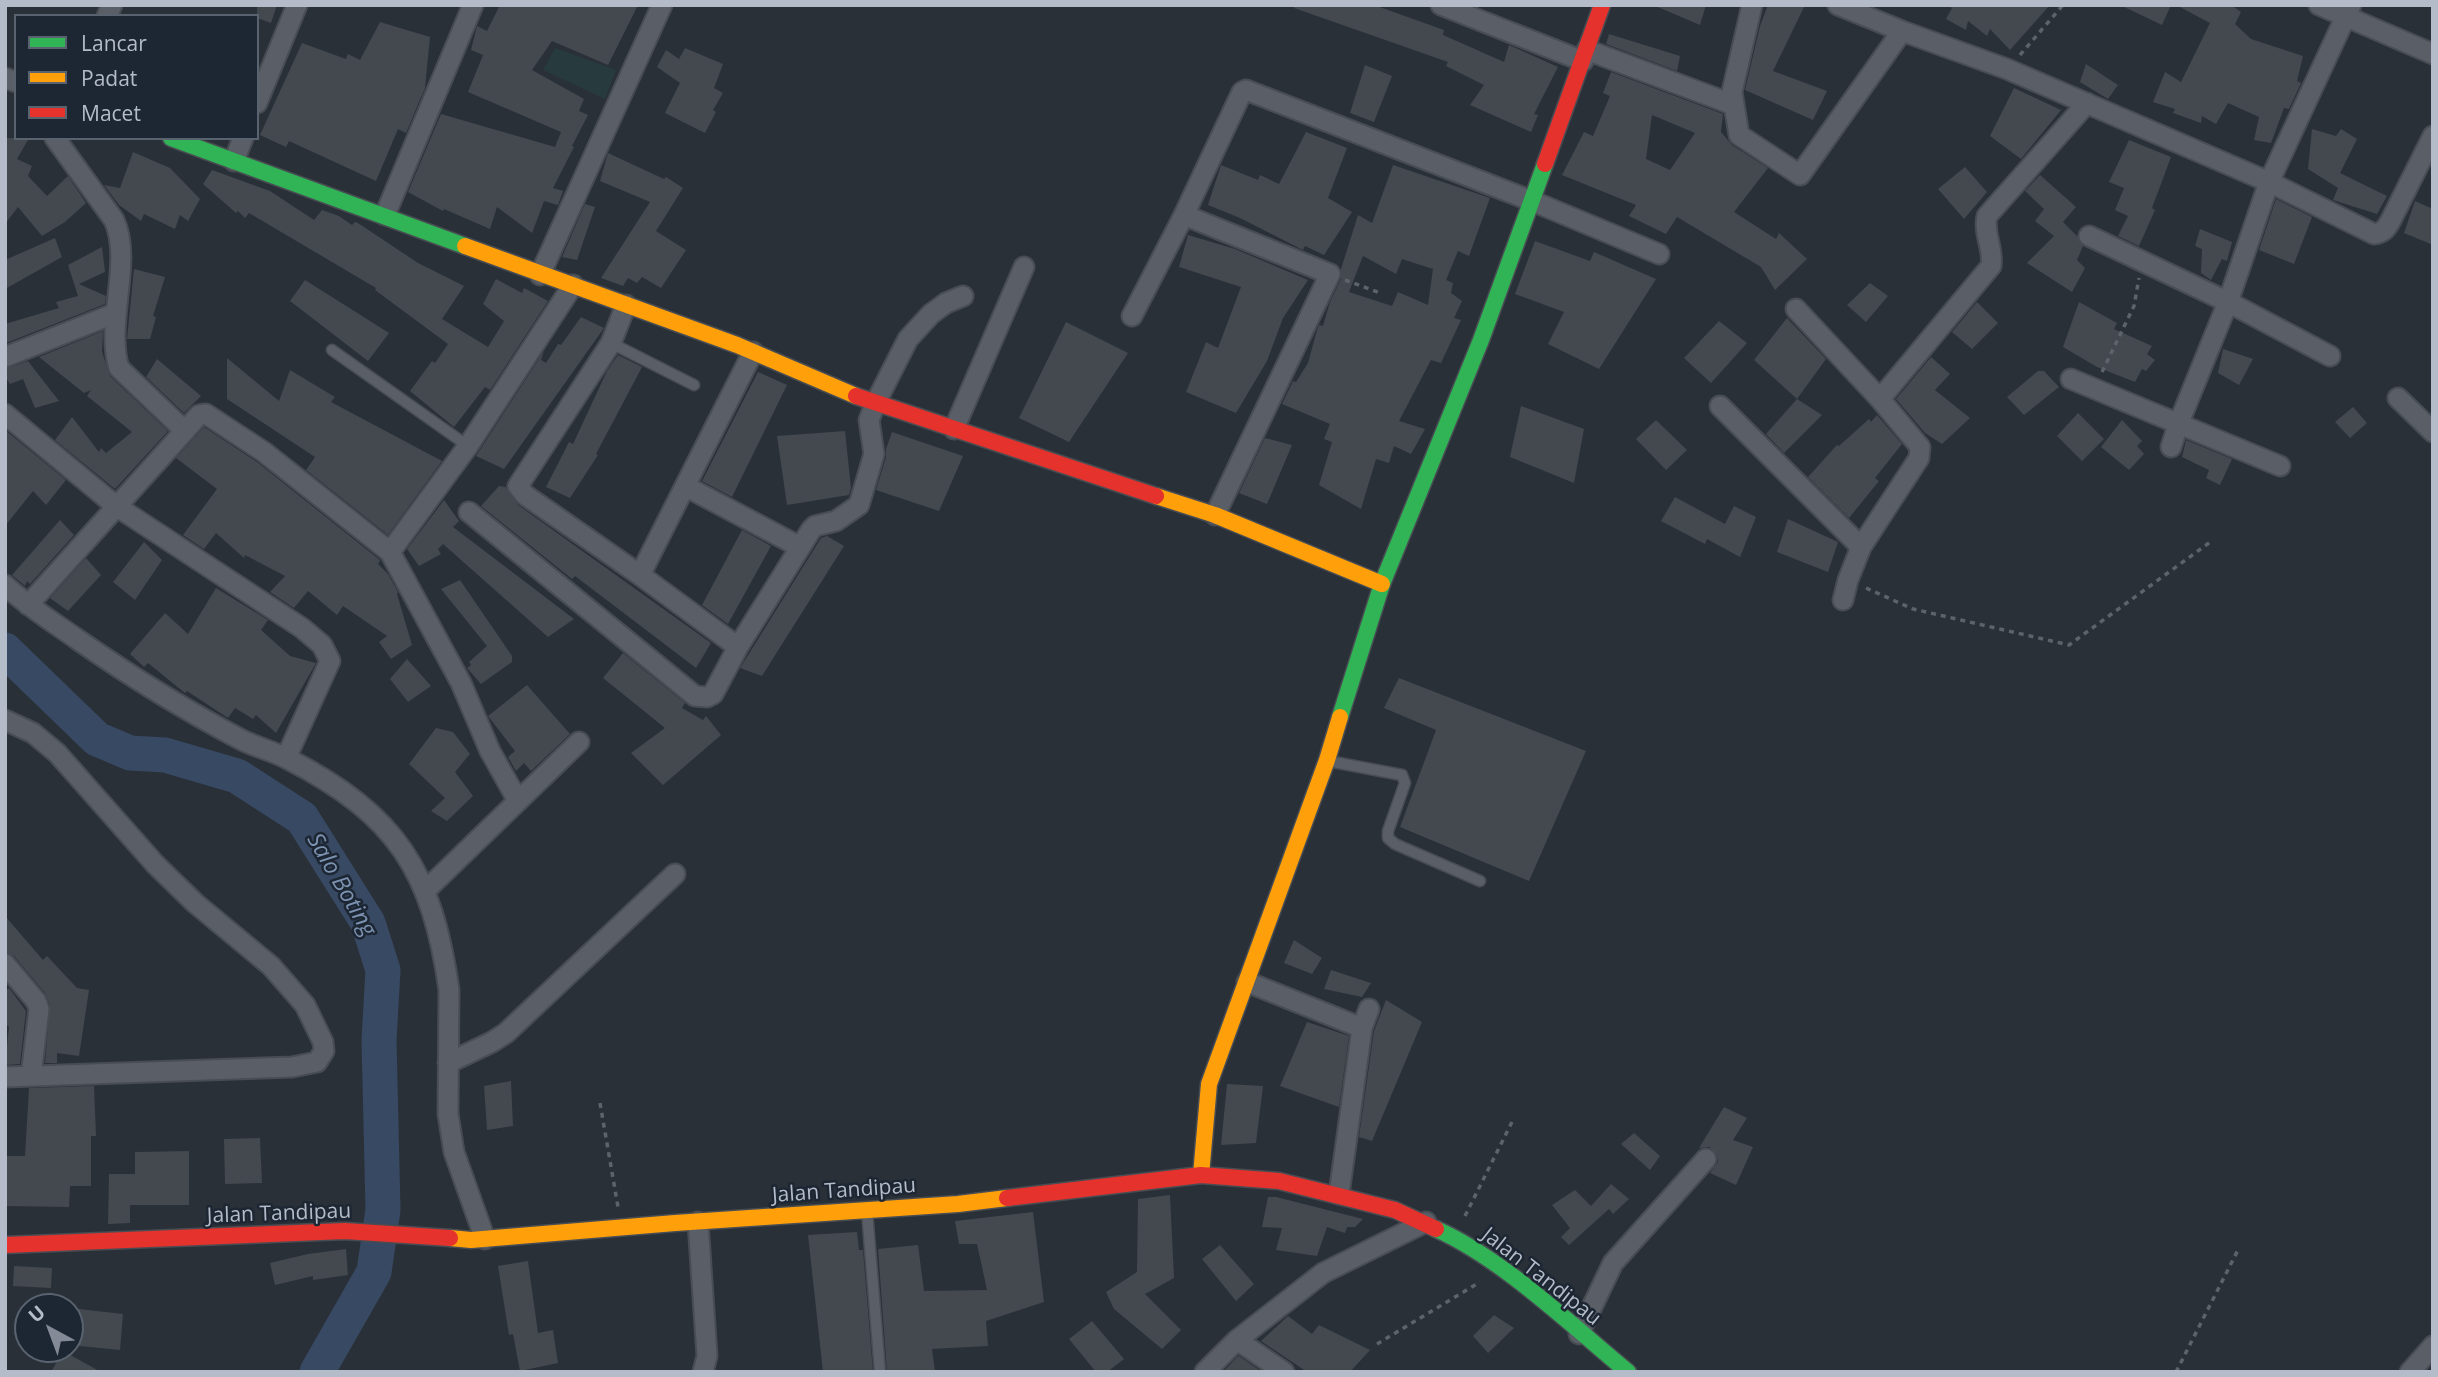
<!DOCTYPE html>
<html>
<head>
<meta charset="utf-8">
<style>
  body { margin:0 }
  #map { position:relative; width:2438px; height:1377px; overflow:hidden; background:#2a3038; font-family:"Open Sans",sans-serif }
  canvas { display:block }
  .frame { position:absolute; inset:0; border:7px solid #b4bcc9; pointer-events:none }
  .legend { position:absolute; left:14px; top:14px; width:245px; height:126px; box-sizing:border-box; background:#1d2633; border:2px solid #59626f; margin:0; padding:9px 12px; list-style:none; font-size:21px; color:#b4bcc9 }
  .legend li { display:flex; align-items:center; gap:14px; height:35px }
  .legend b { width:35px; border:2px solid #59626f }
  .north { position:absolute; left:14px; top:1293px; width:70px; height:70px; box-sizing:border-box; background:#1d2633; border:2px solid #59626f; border-radius:50%; rotate:319deg; font-size:19px; font-weight:700; line-height:28px; text-align:center; color:#b4bcc9 }
  .north::after { content:''; display:block; margin:auto; width:24px; height:32px; background:#848b96; clip-path:polygon(50% 0,100% 100%,50% 72%,0 100%) }
</style>
</head>
<body>
<div id="map">
<canvas width="2438" height="1377"></canvas>
<div class="frame"></div>
<ul class="legend">
<li><b style="height:9px;background:#30b455"></b>Lancar</li>
<li><b style="height:9px;background:#ff9f0a"></b>Padat</li>
<li><b style="height:9px;background:#e5322d"></b>Macet</li>
</ul>
<div class="north">U</div>
</div>
<script>
const c = document.querySelector('canvas').getContext('2d');
c.lineJoin = 'round';
function fillPath(path, color) {
  c.fillStyle = color;
  c.fill(path, 'evenodd');
}
function stroke(path, color, width, dash) {
  c.strokeStyle = color;
  c.lineWidth = width;
  c.lineCap = dash ? 'butt' : 'round';
  c.setLineDash(dash || []);
  c.stroke(path);
}
function label(font, color, halo, rows, align = 'center') {
  c.font = font + ' "Open Sans",sans-serif';
  c.lineWidth = 5;
  c.setLineDash([]);
  c.textBaseline = 'middle';
  c.strokeStyle = halo;
  c.fillStyle = color;
  for (const [text, x, y, turn = 0] of rows) {
    c.save();
    c.translate(x, y);
    c.rotate((+turn || 0) * Math.PI / 180);
    c.textAlign = isNaN(turn) ? turn : align;
    if (halo) c.strokeText(text, 0, 0);
    c.fillText(text, 0, 0);
    c.restore();
  }
}
fillPath(new Path2D(`
  M555 48 616 70 605 99 543 70Z`), '#273a3e');
stroke(new Path2D(`
  M5 650 97 739 130 753 165 755 237 776 302 818 368 923 383 970 379 1040 383 1210 374 1272 317 1372`), '#384963', 35);
fillPath(new Path2D(`
  M257 5H277L271 23 257 18Z
  M500 5H638L608 65 552 41 532 70 584 99 579 111 588 115 572 146 574 147 553 188 563 191 558 205 544 201 532 233 497 207 490 229 444 209 443 211 408 192 441 114 555 147 561 132 468 92 483 55 471 50 477 26 487 31Z
  M1295 5H1374L1444 30 1443 35 1504 62 1509 45 1558 67 1534 114 1538 115 1531 132 1470 105 1484 85 1446 66 1448 62 1294 8Z
  M1653 5H1706L1700 25Z
  M1768 5H1805L1773 71 1827 91 1813 120 1745 90 1760 26Z
  M1948 5H2050L2010 50 1990 29 1987 36 1968 21 1966 30 1946 19 1952 8Z
  M2120 5H2171L2162 25Z
  M2176 5H2231L2241 12 2235 24 2251 39 2303 56 2297 81 2301 83 2289 109 2284 108 2271 143 2254 140 2259 117 2228 103 2216 124 2202 116 2201 123 2173 113 2175 109 2153 102 2165 72 2181 82 2210 23Z
  M380 22 430 37 425 88 406 133 398 129 376 181 289 141 286 147 260 135 302 43 346 59 348 54 360 60Z
  M1609 34 1680 56 1677 71 1606 44Z
  M685 48 723 64 714 88 723 93 713 110 716 112 705 133 665 113 680 83 657 67 666 50 679 59Z
  M2086 64 2118 85 2108 99 2080 82Z
  M1365 65 1392 76 1374 122 1350 113Z
  M1611 72 1723 114 1721 132 1732 145 1768 168 1734 212 1776 239 1779 233 1807 259 1775 290 1761 267 1677 217 1666 234 1629 216 1636 205 1562 175 1584 132 1593 136 1610 96 1603 93ZM1652 115 1695 133 1670 170 1646 159Z
  M2014 88 2061 110 2021 159 1990 136Z
  M2312 129 2336 136 2341 129 2357 139 2340 173 2387 196 2377 214 2333 200 2338 188 2308 169Z
  M1306 132 1347 148 1328 198 1352 212 1324 255 1305 246 1303 250 1299 248 1240 218 1208 205 1221 165 1258 180 1260 175 1279 184Z
  M5 138H29L17 159 32 166 28 176 47 196 68 176 86 203 65 222 42 236 18 207 5 224Z
  M2129 140 2171 157 2152 208 2155 210 2139 246 2118 236 2128 216 2115 210 2124 188 2109 182Z
  M133 152 170 168 200 199 188 221 180 215 175 229 144 214 141 221 119 205 104 185 120 188Z
  M608 153 664 179 666 177 683 188 656 231 686 250 661 288 642 277 637 283 628 278 623 286 601 278 650 202 600 181Z
  M1393 165 1490 198 1469 256 1458 251 1446 280 1453 283 1451 293 1462 301 1454 318 1461 320 1441 363 1431 360 1399 421 1425 429 1411 454 1394 446 1389 463 1376 459 1361 509 1319 485 1332 442 1324 439 1330 424 1282 404 1293 381 1296 382 1308 363 1317 330 1319 325 1323 326 1330 302 1341 279V269L1358 215 1372 223ZM1363 256 1396 274 1402 259 1433 269 1428 305 1398 292 1392 306 1349 292Z
  M1965 167 1987 192 1964 219 1938 189Z
  M212 170 270 191 314 220 322 210 339 216 352 225 355 222 358 223 418 263 464 286 442 319 488 347 504 321 483 304 496 279 522 293 524 288 548 301 490 390 485 387 454 427 410 391 432 361 435 363 448 344 375 290 376 288 249 213 245 218 238 211 236 213 203 184Z
  M2040 175 2076 207 2063 222 2077 236 2083 246 2077 260 2085 268 2072 292 2027 263 2054 236 2035 221 2044 209 2025 191Z
  M2276 199 2312 217 2294 264 2259 250Z
  M2415 201 2433 209V245L2404 233Z
  M585 204 595 207 577 260 562 257Z
  M2200 229 2232 242 2227 261 2222 259 2211 280 2201 273 2202 249 2195 246Z
  M1188 235 1235 249 1308 280 1283 318 1267 361 1236 413 1186 392 1206 342 1218 348 1241 287 1179 267Z
  M55 238 62 257 5 289V260Z
  M1535 241 1590 261 1594 252 1656 279 1599 369 1548 344 1564 312 1515 294Z
  M102 247 105 272 79 284 106 296 105 304 6 343 5 324 59 308 56 302 78 296 68 265Z
  M134 269 165 277 153 316 156 317 150 339H127Z
  M305 280 389 333 368 361 290 301Z
  M1870 283 1888 296 1866 322 1847 305Z
  M1977 302 1998 323 1972 349 1952 332Z
  M2079 302 2117 323 2114 329 2152 346 2147 354 2155 360 2146 371 2142 369 2135 382 2097 367 2063 347Z
  M581 317 604 328 504 469 476 456 544 351 541 360 546 363 558 344 561 345Z
  M1787 318 1826 359 1797 399 1754 360Z
  M1719 321 1747 343 1711 383 1684 358Z
  M1066 322 1128 353 1069 442 1019 418Z
  M103 331 102 352 110 376 168 431 115 489 55 440 72 417 99 452 101 448 106 453 132 432 87 396 91 390 84 393 39 357Z
  M2223 349 2253 359 2239 385 2218 373Z
  M618 355 642 367 596 454 598 455 570 498 546 487 569 442 573 444 607 371Z
  M1931 357 1950 374 1935 390 1970 418 1942 444 1925 433 1896 399Z
  M227 358 279 401 290 370 335 397 331 402 442 461 388 535 306 470 315 457 227 399Z
  M157 359 201 396 184 413 146 377Z
  M28 361 31 365 59 401 35 408 23 379 10 384 5 377V369Z
  M2038 371H2044L2059 387 2024 415 2007 397Z
  M758 372 787 385 732 497 702 481Z
  M1797 399 1822 415 1784 453 1766 434Z
  M1521 406 1584 429 1574 483 1510 457Z
  M2353 407 2367 423 2350 438 2335 422Z
  M2078 413 2104 439 2082 461 2057 436Z
  M1877 415 1902 444 1875 478 1879 481 1849 518 1808 477 1837 445 1839 446 1869 419 1871 422Z
  M1656 420 1687 450 1666 470 1636 439Z
  M2122 420 2142 441 2137 446 2144 454 2129 470 2101 447Z
  M204 427 257 462 380 560 378 564 388 574 398 592 397 594 412 645 391 659 379 642 387 636 343 606 337 615 308 591 294 608 270 592 285 576 245 555 244 558 216 533 204 549 183 535 217 489 176 458Z
  M5 430 66 480 46 505 33 491 5 526Z
  M845 431 851 488 849 495 787 505 777 436Z
  M892 432 963 456 939 511 876 490 886 457V449Z
  M1265 438 1292 445 1267 504 1239 493Z
  M2186 440 2232 459 2220 485 2206 478 2209 470 2182 457Z
  M499 486 506 487 518 505 711 643 696 668 575 576 572 579 481 506Z
  M1675 497 1725 524 1734 506 1756 517 1740 557 1707 539 1705 544 1661 521Z
  M444 500 459 521 453 527 574 619 548 637 443 544 438 549 441 554 419 566 407 549Z
  M1788 519 1838 542 1828 572 1777 552Z
  M60 520 74 535 30 584 27 581 25 586 12 575Z
  M742 530 771 546 728 624 702 605Z
  M827 536 844 546 762 676 740 668 821 538Z
  M144 542 162 560 135 600 113 582Z
  M86 558 101 575 68 611 50 598Z
  M460 580 512 656V662L481 684 467 668 471 665 469 662 487 646 441 589Z
  M216 588 268 620 261 630 290 656 316 663 276 733 256 715 253 719 235 708 228 718 187 691 185 693 148 663 144 667 130 654 165 613 188 634Z
  M623 653 685 703 682 708 703 720 706 716 721 735 663 785 631 753 665 728 603 678Z
  M407 659 431 686 408 702 390 679Z
  M1399 678 1586 751 1529 881 1400 827 1436 730 1384 708Z
  M527 685 570 734 531 771 524 763 516 771 508 757 515 751 488 716Z
  M436 728 453 732 470 754 455 772 473 796 447 821 431 811 445 798 409 764Z
  M5 916 43 960 47 956 77 988 89 990 79 1056 57 1053V1063H45L50 1005 45 993 14 956 5 952Z
  M1294 940 1322 958 1312 974 1284 963Z
  M1331 970 1371 983 1362 997 1324 989Z
  M9 988 26 1011 20 1064 5 1065 9 1027 5 1023V992Z
  M1386 1000 1422 1022 1372 1141 1359 1137 1374 1031Z
  M1307 1022 1349 1036 1339 1107 1280 1086Z
  M511 1081 513 1126 487 1130 484 1086Z
  M1227 1084 1263 1086 1256 1143 1221 1145Z
  M94 1086 96 1136H91V1186H70L69 1207 5 1206V1156H25L29 1088Z
  M1724 1107 1747 1118 1733 1140 1753 1147 1736 1185 1710 1173 1718 1162 1717 1155 1709 1147 1699 1148Z
  M1634 1133 1660 1156 1650 1170 1621 1144Z
  M260 1138 262 1183 225 1184 224 1139Z
  M189 1151V1205H130V1223L108 1224 109 1174H135V1152Z
  M1611 1184 1629 1199 1613 1214 1609 1209 1569 1245 1561 1237 1570 1228 1552 1205 1575 1190 1591 1206Z
  M1170 1195 1174 1278 1145 1294 1181 1330 1162 1349 1114 1309 1106 1292 1137 1272 1138 1199Z
  M1268 1197H1276L1363 1219 1355 1227H1347L1345 1233 1327 1227 1317 1256 1276 1250 1282 1228 1262 1227Z
  M1033 1212 1044 1302 986 1321 988 1346 932 1349 935 1372H887L878 1249 918 1245 924 1291 987 1290 977 1244H959L955 1221Z
  M857 1232 859 1250H863L873 1372H823L808 1235Z
  M1220 1245 1254 1284 1236 1301 1202 1259Z
  M346 1249 348 1275 313 1280V1276L275 1285 270 1263 308 1254Z
  M528 1261 538 1333 553 1330 558 1363 520 1371 513 1334 509 1335 498 1266Z
  M14 1266 52 1268 51 1288 13 1286Z
  M70 1308 123 1314 120 1350 70 1345Z
  M1494 1315 1514 1328 1488 1353 1473 1336Z
  M1288 1316 1312 1334 1319 1325 1370 1350 1350 1372H1307L1261 1341Z
  M1092 1321 1124 1359 1107 1372H1096L1069 1339Z
  M63 1351 101 1372H51Z
  M1238 1356H1239L1262 1372H1223Z`), '#444950');
const lane = new Path2D(`
  M611 343 694 385
  M332 350 468 446
  M1328 761 1402 775 1405 783 1388 831V838L1395 844 1480 881
  M867 1211 880 1372`);
const street = new Path2D(`
  M1441 5 1583 61
  M1752 5 1732 92 1739 135 1800 175 1902 31
  M1838 5 1902 31 2007 69 2269 182 2351 5
  M2319 5 2433 54
  M107 16 112 5
  M1587 50 1734 105
  M5 78 16 82
  M257 103 297 5
  M55 138 114 220C133 261 105 323 119 368L185 431
  M234 161 243 138
  M385 215 473 5
  M1184 215 1330 274 1215 515
  M2089 236 2228 302 2330 356
  M540 275 662 5
  M626 305 611 343 518 486 525 495 640 575 738 647 811 530 815 526 836 521 859 505 874 454 869 420 875 404 908 339 931 314 946 303 963 296
  M1132 316 1184 215 1242 92 1246 90 1532 201 1659 254
  M5 357 116 313
  M2071 379 2280 466
  M2398 398 2433 432
  M1880 399 1991 266C1994 249 1983 234 1987 216L2087 103
  M1720 406 1861 547 1919 458 1920 447 1880 399 1796 309
  M5 414 116 506 302 628 322 645 330 661 286 758
  M954 429 1024 267
  M2171 447 2178 425 2228 302 2269 182 2374 234C2383 233 2387 228 2391 220L2433 136
  M685 486 800 547
  M469 512 695 696 707 697 713 694 738 647
  M390 552 468 446 573 285
  M640 575 753 352
  M5 585C27 606 53 622 77 639 130 676 183 709 240 739 255 747 273 751 288 759 397 815 432 871 449 990L448 1114 454 1152 485 1239
  M1843 600 1848 580 1861 547
  M28 605 199 415 206 414 264 452 390 552 461 683 490 751 518 801 426 890
  M5 720 33 733 57 753 155 864 195 903 271 966 305 1005 323 1042 324 1051 317 1062 292 1067 5 1077
  M518 801 579 742
  M5 964 36 1001 39 1009 31 1076
  M1247 982 1362 1028
  M448 1063 492 1042 506 1033 675 874
  M1339 1194 1362 1028 1369 1009
  M698 1222 707 1356 703 1372
  M1579 1334 1613 1263 1706 1159
  M1237 1340 1284 1372
  M1205 1372 1237 1340 1323 1273 1426 1222
  M2410 1372 2433 1346`);
const fast = new Path2D(`
  M171 138 465 246
  M1340 717 1382 584 1481 340 1545 164
  M1436 1229C1503 1259 1571 1325 1628 1372`);
const slow = new Path2D(`
  M465 246 737 345 856 396
  M1156 496 1215 515 1382 584
  M1201 1175 1209 1084 1327 760 1340 717
  M450 1238 471 1240 675 1223 958 1204 1007 1198`);
const jam = new Path2D(`
  M1545 164 1602 5
  M856 396 1156 496
  M1007 1198 1201 1175 1279 1181 1395 1210 1436 1229
  M5 1245 345 1231 450 1238`);
stroke(lane, '#484c53', 13);
stroke(street, '#484c53', 23);
stroke(fast, '#484c53', 19);
stroke(slow, '#484c53', 19);
stroke(jam, '#484c53', 19);
stroke(new Path2D(`
  M2020 55 2063 5
  M1345 280 1380 293
  M2102 372 2134 306 2139 278
  M1866 588 1913 609 2069 645 2213 540
  M600 1103 618 1207
  M1465 1216 1512 1122
  M1377 1344 1480 1282
  M2176 1372 2239 1248`), '#5d636a', 3.5, [5, 5]);
stroke(lane, '#5a5e66', 10);
stroke(street, '#5a5e66', 19);
stroke(fast, '#30b455', 16);
stroke(slow, '#ff9f0a', 16);
stroke(jam, '#e5322d', 16);
label('21px', '#b4bcc9', '#1d2633', [
  ["Jalan Tandipau",844,1191,-4],
  ["Jalan Tandipau",279,1214,-2],
  ["Jalan Tandipau",1541,1277,38]
]);
label('italic 23px', '#7c92b1', '#1d2633', [
  ["Salo Boting",341,885,60]
]);
</script>
</body>
</html>
